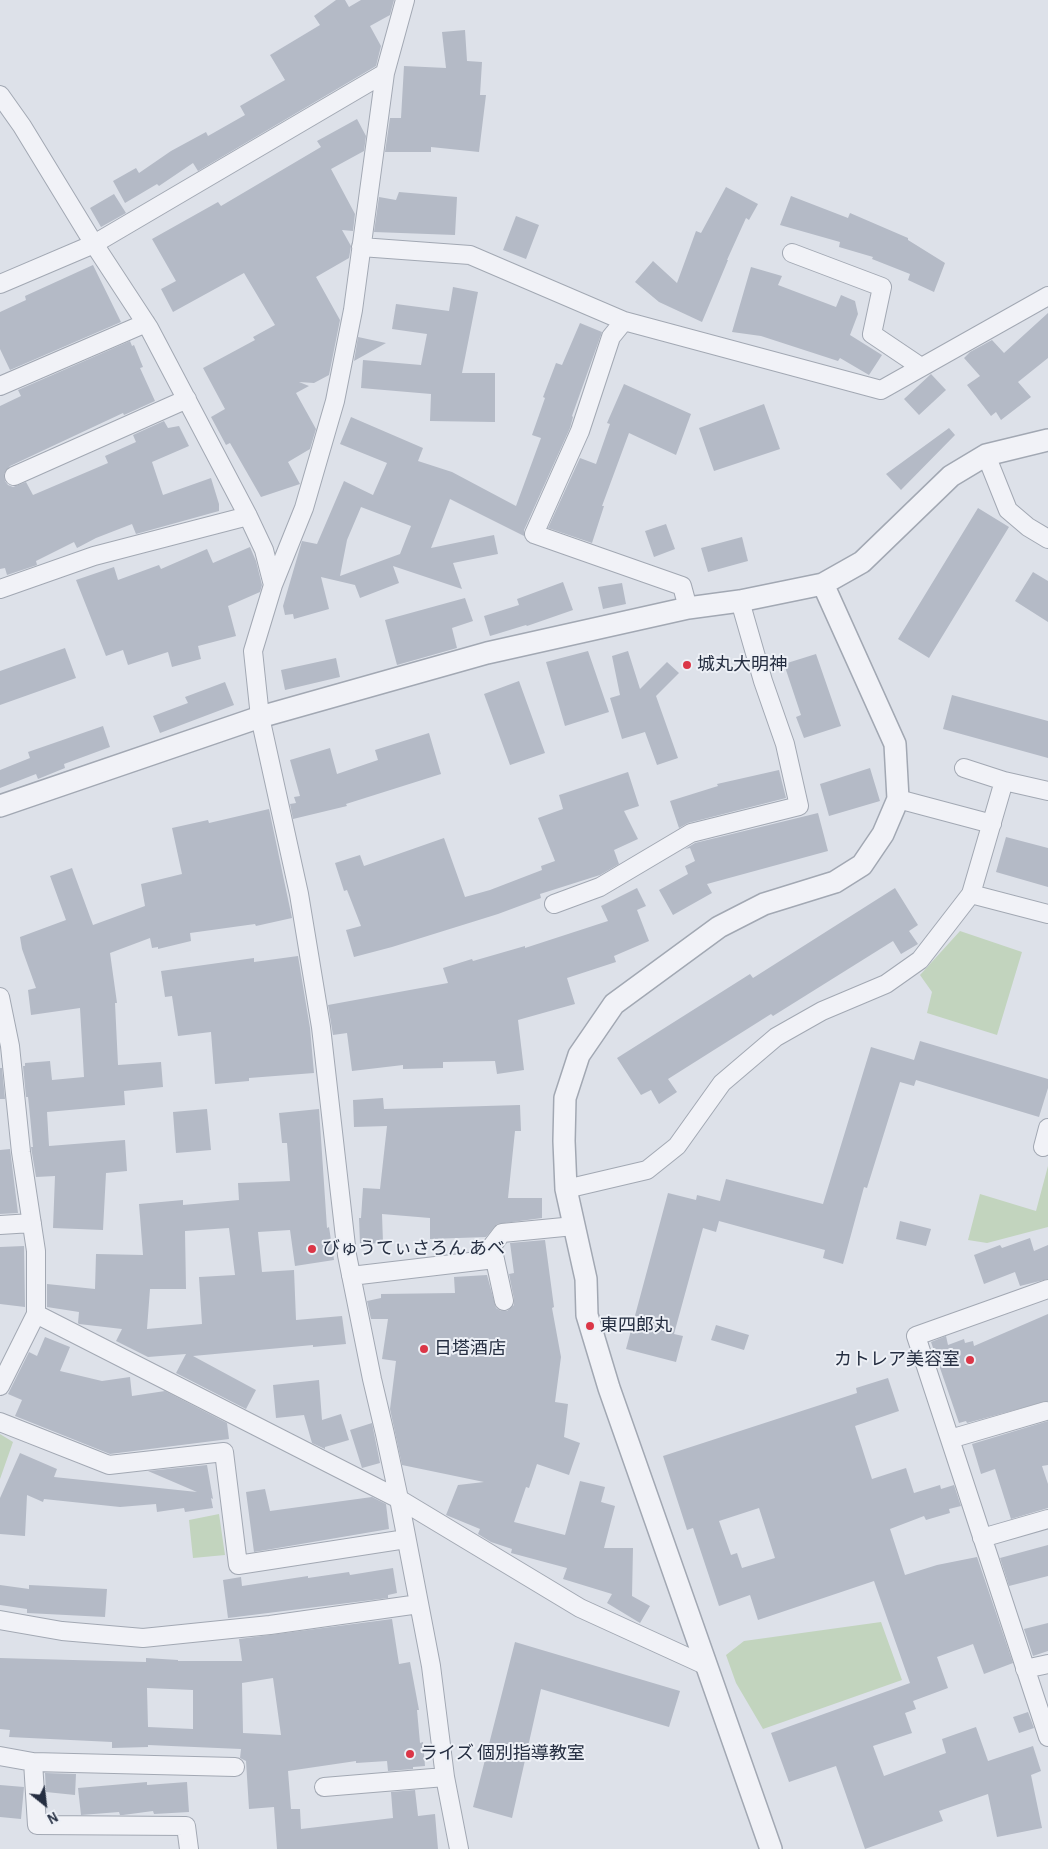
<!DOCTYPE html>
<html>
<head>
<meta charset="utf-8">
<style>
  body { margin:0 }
  #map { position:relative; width:1048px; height:1849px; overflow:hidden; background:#dde1e9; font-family:"Alegreya Sans",sans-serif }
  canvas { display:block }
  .north { position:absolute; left:20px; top:1779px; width:50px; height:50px; -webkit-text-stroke:4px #edf0f6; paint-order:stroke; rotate:151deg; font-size:14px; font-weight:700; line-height:20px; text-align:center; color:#252e41 }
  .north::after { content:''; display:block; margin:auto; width:18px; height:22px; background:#252e41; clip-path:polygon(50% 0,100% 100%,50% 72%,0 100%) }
</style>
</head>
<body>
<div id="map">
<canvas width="1048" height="1849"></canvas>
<div class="north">N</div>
</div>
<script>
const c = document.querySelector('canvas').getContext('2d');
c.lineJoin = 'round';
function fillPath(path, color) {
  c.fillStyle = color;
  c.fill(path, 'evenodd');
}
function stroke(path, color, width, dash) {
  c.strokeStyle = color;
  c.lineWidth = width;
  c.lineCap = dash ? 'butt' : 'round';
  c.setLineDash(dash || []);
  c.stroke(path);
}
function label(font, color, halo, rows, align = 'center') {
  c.font = font + ' "Alegreya Sans","Noto Sans JP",sans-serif';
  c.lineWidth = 4;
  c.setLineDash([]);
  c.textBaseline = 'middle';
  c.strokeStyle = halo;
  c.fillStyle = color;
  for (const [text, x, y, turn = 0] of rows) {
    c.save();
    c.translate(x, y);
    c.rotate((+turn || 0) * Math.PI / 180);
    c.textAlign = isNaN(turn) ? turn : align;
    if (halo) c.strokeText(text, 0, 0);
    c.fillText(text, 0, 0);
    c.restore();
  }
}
fillPath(new Path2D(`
  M960 931 1022 952 997 1035 927 1013 932 992 920 975Z
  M1048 1166V1227L987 1243 968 1240 980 1194 1036 1211Z
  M0 1434 13 1442 0 1479Z
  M219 1514 225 1555 193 1558 189 1520Z
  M881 1622 902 1680 763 1729 736 1683 726 1655 744 1641Z`), '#c2d4be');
fillPath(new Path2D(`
  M336 0H345L349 7 361 0H394L390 15 370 26 381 46 376 66 198 171 193 163 159 186 157 184 125 203 113 181 136 168 139 173 171 151 206 132 208 136 245 115 240 106 285 80 270 55 320 25 314 16Z
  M465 30 467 61 482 62 480 95H486L479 152 431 147V152H385L390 118H401L404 66 446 68 442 32Z
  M357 119 366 136 364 151 331 169 355 214 353 231 342 230 351 246 349 258 316 277 340 320 329 375 314 383 299 382 309 386 296 393 316 429 310 449 288 462 300 484 261 497 230 443 226 445 211 417 225 409 203 368 255 340 253 337 275 325 244 273 173 312 161 289 176 281 152 239 218 202 221 206 321 147 317 141Z
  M726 187 758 204 749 220 746 218 727 260H728L702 322 659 302 635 282 653 261 677 283 696 231 701 233Z
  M399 192 457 197 455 235 374 232 379 197 396 200Z
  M114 194 126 213 101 227 90 208Z
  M791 196 848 218 850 213 908 238V240L945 263 934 292 908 280 910 274 872 259 873 257 839 247 840 242 780 225Z
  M516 216 539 225 526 259 503 250Z
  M93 265 121 322 10 370 0 349V312L26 300 25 296Z
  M751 267 782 276 778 285 836 307 841 295 855 301 858 314 850 335 882 355 869 375 840 358 838 361 761 336 732 332Z
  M453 287 478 292 462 373H495V422L430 421 431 394 361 388 363 360 421 365 427 334 392 329 396 304 449 311Z
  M1048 313V358L1018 382 1031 397 1001 420 996 412 991 416 967 385 980 376 964 358 970 352 992 340 1004 353Z
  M580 323 602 332 572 416 573 417 570 428 524 530V536L450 499 431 548 494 535 498 554 453 563 462 589 393 566 399 583 360 598 355 585 321 577 329 609 294 619 293 614 285 615 283 606 302 541 317 544 344 481 373 495 387 463 340 444 351 417 423 448 418 461 452 472 516 506 541 438 532 435 545 398 543 397 556 363 562 365ZM361 507 411 526 400 554 340 576 347 540Z
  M358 337 386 343 354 361Z
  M130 341 132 346 134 345 143 367 140 368 155 401 124 415 123 413 10 466 4 474 5 481 8 485 13 487 26 482 33 495 108 463 105 456 136 442 133 435 164 421 168 428 179 426 189 446 152 462 163 495 211 478 219 504V511L136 534 132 524 96 538 77 548 74 542 36 561 37 565 7 575 5 568 0 569V406L21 396 18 390Z
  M931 374 946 390 919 415 904 399Z
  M624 384 691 414 676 455 629 433 602 506H604L592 543 548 528 580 458 596 464 610 424 607 423Z
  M764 404 780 449 714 471 699 428Z
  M949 428 955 435 901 490 886 474Z
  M978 508 1009 527 929 658 898 639Z
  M666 524 675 549 654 557 645 531Z
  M742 537 748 561 708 572 701 548Z
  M250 547 256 561 262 585 260 592 228 606 236 636 198 646 201 659 172 667 168 652 128 665 123 650 106 656 76 580 114 567 118 580 159 565 161 569 207 549 213 563Z
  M1033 572 1048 581V622L1015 601Z
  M563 582 573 610 527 626 526 625 490 636 484 616 519 605 517 599Z
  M622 583 626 604 603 609 598 587Z
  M465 598 473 621 452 628 457 648 397 665 385 620Z
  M65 648 76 678 0 705V671Z
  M588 651 609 712 565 726 546 662Z
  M628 651 640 689 667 662 679 673 656 696 678 758 657 765 645 732 622 739 610 698 620 695 612 656Z
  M816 654 841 726 804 738 796 717 801 715 784 664Z
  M336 658 340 677 285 690 281 670Z
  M519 681 545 753 510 765 484 694Z
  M225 682 234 705 160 733 153 716 188 703 185 697Z
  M952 695 1048 721V758L943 729Z
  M103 726 110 747 64 764 65 768 38 779 36 774 0 788V770L30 758 28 752Z
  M429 733 441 774 346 804 347 806 293 819 290 804 296 803 294 797 300 796 290 760 330 748 337 774 378 760 375 750Z
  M870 768 880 801 829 816 820 784Z
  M779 770 786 798 688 823 679 828 670 801 718 786 717 784Z
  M628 772 639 806 624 811 638 839 614 850 619 864 600 875 540 894 541 898 498 914 392 947 354 957 346 930 361 926 347 890 344 891 335 863 360 855 364 866 444 838 465 897 490 890 542 870 541 866 555 861 538 818 563 809 559 795Z
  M269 809 292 918 256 926 255 924 190 933 191 941 158 949V947L152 948 150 938 110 953 117 1003H115L118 1065 161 1062 163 1087 124 1091 125 1105 47 1112 49 1146 125 1140 127 1171 106 1173 103 1230 53 1228 55 1176 36 1177 31 1147H33L29 1106 28 1097H26L23 1066H25V1063L50 1061 52 1080 84 1077 80 1008 31 1015 28 990 36 988 22 949 20 937 66 920 50 876 72 868 93 925 145 906 141 884 182 874 172 828 208 820 209 823Z
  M818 813 828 851 707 884 712 893 673 915 659 890 688 874 685 866 695 861 690 848 685 849 695 843Z
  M1006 837 1048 848V887L996 872Z
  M637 888 646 906 637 910 649 941 614 956 616 962 567 978 575 1004 518 1020 524 1070 497 1074 495 1061 443 1062V1068L403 1069V1065L352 1071 347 1033 333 1035 328 1005 448 983 443 968 472 959 473 961 525 946V948L608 921 601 906Z
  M895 888 918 925 909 931 918 944 901 954 893 941 773 1016 771 1014 668 1079 677 1092 659 1104 651 1090 641 1095 617 1058 750 974 753 978Z
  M298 956 310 1028 314 1073 249 1078V1081L215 1084 211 1032 178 1036 172 996 165 997 161 971 254 958V962Z
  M920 1041 1048 1079V1088L1039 1117 916 1080 914 1086 900 1082 867 1188 864 1187 843 1264 823 1258 825 1250 719 1221 716 1232 703 1228 674 1334 683 1336 676 1362 626 1349 668 1193 696 1200 697 1195 720 1201 726 1179 823 1204 871 1047 914 1060Z
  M0 1068H2L5 1099H0Z
  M383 1098 384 1109 520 1105 521 1131H515L508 1198H542V1218L497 1224 486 1237 430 1239V1218L382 1214 383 1243 360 1244 359 1218H361L363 1188 380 1189 387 1126 354 1127 353 1100Z
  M207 1109 211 1150 176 1153 173 1112Z
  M319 1109 327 1228 329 1227 334 1260 295 1266 290 1230 258 1232 262 1272 294 1270 296 1320 342 1316 346 1344 313 1347V1345L193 1356 256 1390 246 1409 176 1373 186 1354 148 1357 116 1341 122 1329 79 1324 78 1323 79 1312 47 1307V1284L95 1289 96 1254 143 1255 139 1204 183 1200V1205L239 1200 238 1183 290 1181 287 1143H282L279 1113ZM229 1228 235 1275 199 1277 202 1324 147 1329 150 1289H186L185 1231Z
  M10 1149 18 1213 0 1214V1150Z
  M900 1221 931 1229 926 1246 896 1239Z
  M1030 1238 1034 1251 1048 1245V1279L1020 1286 1015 1272 984 1284 974 1255 1000 1245 1002 1248Z
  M545 1240 554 1307 552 1308 561 1357 555 1402 568 1404 564 1437 580 1443 569 1475 537 1464 529 1488 526 1487 514 1522 565 1535 580 1481 605 1487 601 1502 615 1506 604 1548H633L632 1596 650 1606 640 1623 607 1603 612 1594 563 1579 567 1568 511 1553 512 1549 491 1542 478 1534 480 1529 446 1515 458 1485 484 1482 402 1465 390 1409 396 1361 382 1359 388 1319H371L367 1301 381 1298V1294L455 1293 454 1277 487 1275 496 1308 501 1311H507L514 1305V1299L509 1274 514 1273 510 1243Z
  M24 1246 25 1307 0 1304V1247Z
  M1048 1314V1401L967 1423 966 1421 959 1423 931 1342 946 1336 948 1345 964 1339 965 1343 973 1341 974 1346Z
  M716 1325 749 1335 744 1350 711 1340Z
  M45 1337 70 1347 60 1371 102 1381 130 1377 132 1396 165 1391 227 1423 229 1439 110 1454 15 1416 22 1400 8 1394 29 1352 37 1356Z
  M888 1378 899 1411 855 1426 872 1479 906 1468 914 1493 940 1485 941 1489 954 1485 961 1506 949 1509 950 1513 926 1520 924 1516 890 1529 905 1575 937 1565 977 1557 1013 1663 984 1674 973 1644 937 1657 948 1688 913 1701 916 1709 905 1713 912 1733 873 1746 884 1776 946 1753 942 1739 976 1727 988 1761 1033 1746 1041 1771 1031 1775 1042 1828 997 1837 988 1794 939 1811 943 1821 865 1849 836 1766 789 1782 771 1733 910 1683 874 1581 758 1620 750 1595 719 1606 693 1528 687 1530 663 1456 857 1393 856 1388ZM759 1508 775 1558 742 1568 737 1553 731 1555 719 1521Z
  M319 1380 322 1420 341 1414 349 1440 325 1447V1449L312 1443 304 1415 276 1418 273 1385Z
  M1048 1421V1465L1042 1466 1048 1484V1508L1011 1519 995 1469 981 1474 972 1444Z
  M372 1423 380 1463 362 1468 350 1430Z
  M20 1453 57 1469 54 1477 197 1492 148 1471 207 1465 213 1499 211 1498 213 1508 185 1512 184 1508 157 1512 156 1504 120 1507 44 1499 43 1502 27 1495 25 1536 0 1534V1498Z
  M265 1489 270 1511 372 1497 386 1504 389 1529 254 1552 246 1492Z
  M1048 1545V1576L1009 1586 1000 1558Z
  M393 1568 397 1593 388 1595V1598L228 1618 223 1580 241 1577 242 1586 308 1576V1578L349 1572 350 1575Z
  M0 1585 29 1589V1585L107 1589 105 1617 27 1613V1609L0 1605Z
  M392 1619 399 1664 410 1662 419 1710H417L420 1743 423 1742 425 1766 413 1767V1769L388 1771 387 1761 356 1763V1761L288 1771 291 1809H300L301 1829 393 1818 391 1792 415 1790 418 1816 435 1814 438 1849H277L274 1807 249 1809 246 1761 240 1758 241 1749 148 1745V1747L112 1748V1742L9 1737 10 1730 0 1729V1658L146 1662V1658L178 1660V1661H242L239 1639ZM273 1678 281 1735 243 1733 242 1683ZM147 1688 193 1690V1729L148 1727Z
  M1048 1623V1651L1033 1656 1024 1629Z
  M515 1642 680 1691 669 1727 541 1689 512 1818 473 1807Z
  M1028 1712 1034 1728 1019 1733 1013 1717Z
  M45 1773 76 1774 75 1795 46 1792Z
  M147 1782V1785L187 1782 189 1812 154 1814 153 1811 123 1815H120L119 1812 81 1815 78 1788Z
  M0 1785 24 1787 21 1819 0 1817Z`), '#b4bac6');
const minor = new Path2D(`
  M405 0 385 73 353 310 335 401 304 508 273 585 253 651 260 717 299 894 321 1027 347 1255 372 1379 385 1434 399 1499 431 1666 445 1777 459 1849
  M0 95 22 126 94 244 149 328 248 516 264 550 273 585
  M361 247 470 255 624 321 881 390 1048 296
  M792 253 882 287 872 334 921 367
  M0 284 94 244 385 73
  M624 321 611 337 580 431 534 534 682 586 688 608
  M0 386 146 323
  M986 455 1008 510 1028 527 1048 539
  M14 476 187 399
  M0 589 94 556 248 516
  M964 768 1004 781
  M1048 791 1004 781 971 894 1048 914
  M898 799 992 824
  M554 904 600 887 691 833 799 806 785 744 763 681 740 601
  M0 997 10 1046 21 1152 36 1251V1314L0 1386
  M1043 1147 1048 1128
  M566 1189 647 1170 677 1146 722 1083 776 1037 822 1011 886 984 920 960 971 894
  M0 1225 32 1223
  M351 1276 495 1259
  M1048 1289 916 1336 1048 1737
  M504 1301 492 1246 502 1233 574 1226
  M36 1314 399 1499 580 1608 707 1666
  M0 1422 109 1465 224 1452 238 1565 406 1539
  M950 1439 1046 1411
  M982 1538 1048 1519
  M0 1620 62 1631 143 1638 270 1625 419 1604
  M1025 1669 1048 1664
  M0 1756 33 1762 235 1767
  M33 1762 37 1825 186 1826 189 1849
  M324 1787 445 1777`);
const tertiary = new Path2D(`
  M0 806 260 717 487 653 688 608 740 601 823 584 862 562 951 476 986 455 1048 440
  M771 1849 609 1388 587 1315 586 1279 566 1189 564 1141 565 1098 579 1055 614 1004 719 927 764 904 835 882 862 865 883 834 898 799 895 744 823 584`);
stroke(minor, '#a2a8b3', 20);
stroke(tertiary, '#a2a8b3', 24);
stroke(minor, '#f1f2f7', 18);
stroke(tertiary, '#f1f2f7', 21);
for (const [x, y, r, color] of [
  [687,665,5,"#db3647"],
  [312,1249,5,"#db3647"],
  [590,1326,5,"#db3647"],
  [424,1349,5,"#db3647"],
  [970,1360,5,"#db3647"],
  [410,1754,5,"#db3647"]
]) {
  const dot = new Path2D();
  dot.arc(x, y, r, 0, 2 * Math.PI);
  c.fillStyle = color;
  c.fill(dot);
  stroke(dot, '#edf0f6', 2);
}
label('18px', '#252e41', '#edf0f6', [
  ["城丸大明神",697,665],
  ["びゅうてぃさろん あべ",322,1249],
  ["東四郎丸",600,1326],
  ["日塔酒店",434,1349],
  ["カトレア美容室",960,1360,"right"],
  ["ライズ 個別指導教室",420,1754]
], 'left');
</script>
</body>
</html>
